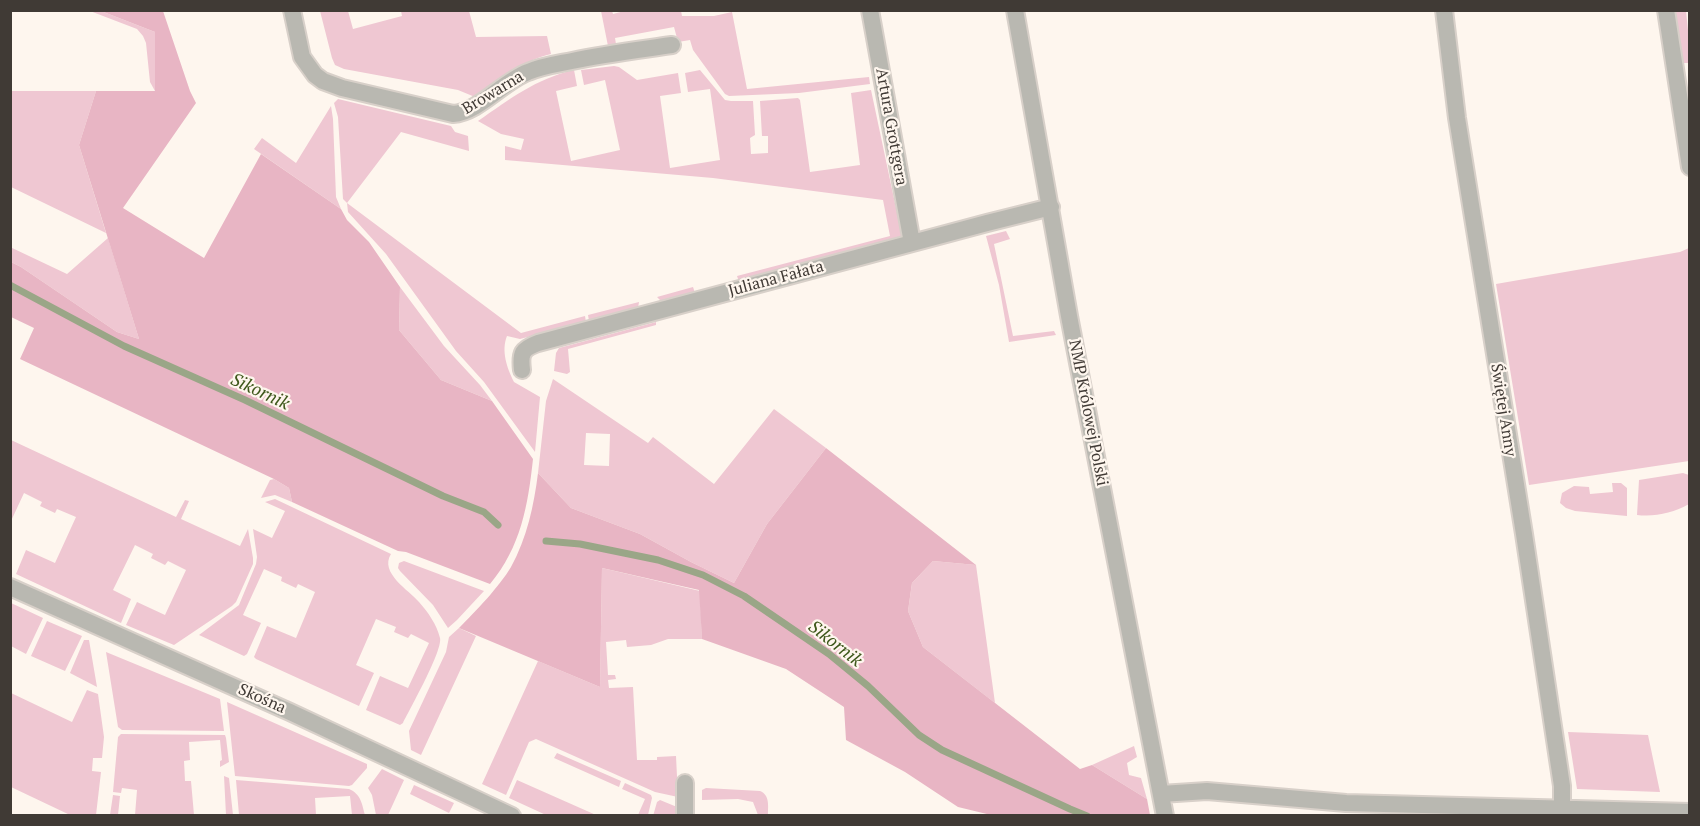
<!DOCTYPE html>
<html>
<head>
<meta charset="utf-8">
<style>
  body { margin:0 }
  #map { position:relative; width:1700px; height:826px; overflow:hidden; background:#fef6ee; font-family:"PT Serif",serif }
  canvas { display:block }
  .frame { position:absolute; inset:0; border:12px solid #403a35; pointer-events:none }
</style>
</head>
<body>
<div id="map">
<canvas width="1700" height="826"></canvas>
<div class="frame"></div>
</div>
<script>
const c = document.querySelector('canvas').getContext('2d');
c.lineJoin = 'round';
function fillPath(path, color) {
  c.fillStyle = color;
  c.fill(path, 'evenodd');
}
function stroke(path, color, width, dash) {
  c.strokeStyle = color;
  c.lineWidth = width;
  c.lineCap = dash ? 'butt' : 'round';
  c.setLineDash(dash || []);
  c.stroke(path);
}
function label(font, color, halo, rows, align = 'center') {
  c.font = font + ' "PT Serif",serif';
  c.lineWidth = 4.5;
  c.setLineDash([]);
  c.textBaseline = 'middle';
  c.strokeStyle = halo;
  c.fillStyle = color;
  for (const [text, x, y, turn = 0] of rows) {
    c.save();
    c.translate(x, y);
    c.rotate((+turn || 0) * Math.PI / 180);
    c.textAlign = isNaN(turn) ? turn : align;
    if (halo) c.strokeText(text, 0, 0);
    c.fillText(text, 0, 0);
    c.restore();
  }
}
fillPath(new Path2D(`
  M628 10 681 11 682 16H714L732 12 747 89 869 77 870 84 799 93 729 96 725 94 693 50 690 40 678 42 674 27 615 38 616 44 608 46 601 11H612L613 14Z
  M90 11H101L155 32V91L150 82 146 43 143 36 137 29Z
  M320 11H348L353 29 402 16 401 11H469L476 37 547 36 551 54C520 62 500 78 475 97L458 90 344 69 335 65 332 58Z
  M1673 11H1686L1689 40V63H1679Z
  M614 66 619 67 637 80 678 73 681 93 660 96 670 168 720 160 710 89 688 92 685 73 700 70 725 100 731 101H753L755 135 750 138 751 154 768 153V136H762L760 101 798 98 800 100 810 172 860 165 851 93 871 90 903 241 739 282 737 276 890 236 883 200 713 178 505 160V146L521 150 524 139 501 134 478 121C510 99 535 79 574 70L577 86 556 91 571 161 620 150 605 80 584 85 581 70Z
  M10 91H96L79 145 106 233 11 187Z
  M338 99 451 126 455 132 468 136 469 151 401 132 347 203 521 333 585 316 586 322 520 339 507 336C501 351 507 368 514 382L540 397 535 452 484 382 456 351 386 254 348 212 347 203 343 199 338 117 334 103Z
  M331 106 333 119 336 197 341 209 254 149 262 138 296 163Z
  M1006 231 1010 239 994 244 1013 336 1054 331 1056 335 1009 342 999 285 986 236Z
  M108 238 139 339 117 332 21 267 11 262 10 247 67 274Z
  M1689 248V461L1529 485 1496 284 1680 252Z
  M400 287 444 346 480 385 492 401 441 380 399 330Z
  M693 287 695 293 662 302 657 297Z
  M639 302 638 308 589 321 588 315Z
  M656 322V325L568 349 570 372 567 374 554 371 556 353 559 348Z
  M553 379 648 443 653 437 714 484 774 409 826 448 767 524 734 583 691 562 640 534 571 508 538 473 546 401ZM586 433 610 434 609 466 584 465Z
  M11 440 176 517 185 500 189 501 181 519 240 546 248 529 253 558V564L236 602 232 606 174 645 126 625 137 602 165 615 186 570 168 561 165 565 151 558 153 554 135 545 113 590 131 599 121 623 16 574 26 550 55 563 76 517 57 509 55 513 40 506 42 502 24 493 11 521Z
  M1683 473 1689 475V504C1673 513 1655 517 1637 515L1639 480Z
  M274 479 289 488 292 502 275 495 261 498 270 480Z
  M1612 483H1621L1627 488V516L1575 511 1566 508 1560 503 1562 493 1574 486 1589 487 1590 494 1613 492Z
  M275 499 391 554C379 573 409 590 419 602 428 612 437 625 440 638 443 650 410 709 403 723L400 725 366 710 380 676 408 688 429 643 411 634 408 638 394 632 396 627 376 619 356 665 374 673 359 706 256 659 254 657 267 626 296 638 315 592 298 584 296 588 281 581 282 577 264 569 243 615 261 623 247 654 244 656 199 635 239 605 256 564 257 557 253 529 272 538 285 511 265 502Z
  M404 561 484 591 457 620 448 628 433 605 400 571 398 568 399 563Z
  M933 561 976 565 995 703 923 647 908 611 912 583Z
  M602 568 700 591 702 639H668L651 645 627 647 626 640 606 642 608 675H615L616 679 608 680 609 688 633 687 637 760H657V757L676 756 678 797 655 792 536 739 529 742 506 795 482 784 538 661 600 687Z
  M11 603 43 618 26 654 11 646Z
  M47 621 82 636 65 671 31 656Z
  M459 628 476 636 421 755 411 750 409 731 446 652 449 637Z
  M84 640H89L97 687 70 673Z
  M106 652 220 699 224 731 122 730 118 727Z
  M87 690 98 694 104 737 102 758H93L92 771 101 772 96 815H70L11 787V693L72 722Z
  M227 702 367 764V768L352 785 349 786 235 776Z
  M1568 732 1648 735 1660 792 1577 789Z
  M121 734 225 735 226 738 229 762 220 767V761L222 760 220 740 189 742 190 760 184 761 185 781H191L194 815H135L137 790 122 788 121 793 113 792 118 737Z
  M1134 746 1137 757 1127 763 1129 775 1141 778 1147 799 1092 765Z
  M557 753 621 781 619 787 554 758Z
  M382 769 404 780 388 815H376L372 795 368 788Z
  M224 776 229 778 233 815H226Z
  M236 780 349 789C361 794 362 804 365 815H352L350 796 315 798 316 815H239Z
  M517 780 596 815H546L509 798Z
  M625 783 651 795 652 798 648 815H638L645 799 622 789Z
  M414 785 454 803 449 813 410 794Z
  M706 788 760 791C770 795 768 806 768 815H758L753 802 738 799 702 800V790Z
  M113 795 120 796 118 815H110Z
  M660 800 677 807 678 815 653 816 657 802Z`), '#efc7d2');
fillPath(new Path2D(`
  M101 11H163L190 91 196 103 123 208 204 258 261 154 341 209 347 220 369 242 400 287 399 330 441 380 492 401 533 459C528 505 521 547 490 584L406 552 398 551 292 502 289 488 274 479 20 359 34 328 11 317V262L21 267 117 332 139 339 79 145 96 91H155V32Z
  M826 448 976 565 933 561 912 583 908 611 923 647 1080 769 1092 765 1147 799 1150 815H991L958 807 905 772 846 740 844 707 786 669 702 639 699 590 602 568 600 687 459 628C476 611 499 587 511 567 527 538 534 505 538 473L571 508 640 534 691 562 734 583 767 524Z`), '#e8b5c4');
stroke(new Path2D(`
  M10 285 124 346 245 400 443 496 484 512 498 525
  M546 541 580 544 658 560 703 575 744 596 829 654 868 686 919 735 942 750 1070 809 1087 816`), '#9aa687', 7);
const street = new Path2D(`
  M292 10 302 57 315 75 323 81 342 88 453 114C479 112 502 82 528 72 542 66 557 64 572 61 605 54 638 50 672 45
  M870 10 912 243
  M1015 10 1069 316 1165 816
  M1444 10 1457 118 1524 534 1562 786V809
  M1666 10 1690 167
  M522 370C520 353 522 349 538 343L987 223 1051 207
  M10 587 290 712 512 816
  M685 783V816
  M1161 794 1207 791 1346 803 1690 812`);
stroke(street, '#d8d0c9', 20);
stroke(street, '#b9b8b1', 16);
label('16px', '#403a35', '#fef6ee', [
  ["Browarna",493,93,-31],
  ["Artura Grottgera",891,127,80],
  ["Juliana Fałata",776,279,-15],
  ["Świętej Anny",1503,410,81],
  ["NMP Królowej Polski",1088,413,79],
  ["Skośna",262,699,24]
]);
label('italic 18px', '#3f581c', '#fef6ee', [
  ["Sikornik",260,392,25],
  ["Sikornik",835,644,38]
]);
</script>
</body>
</html>
